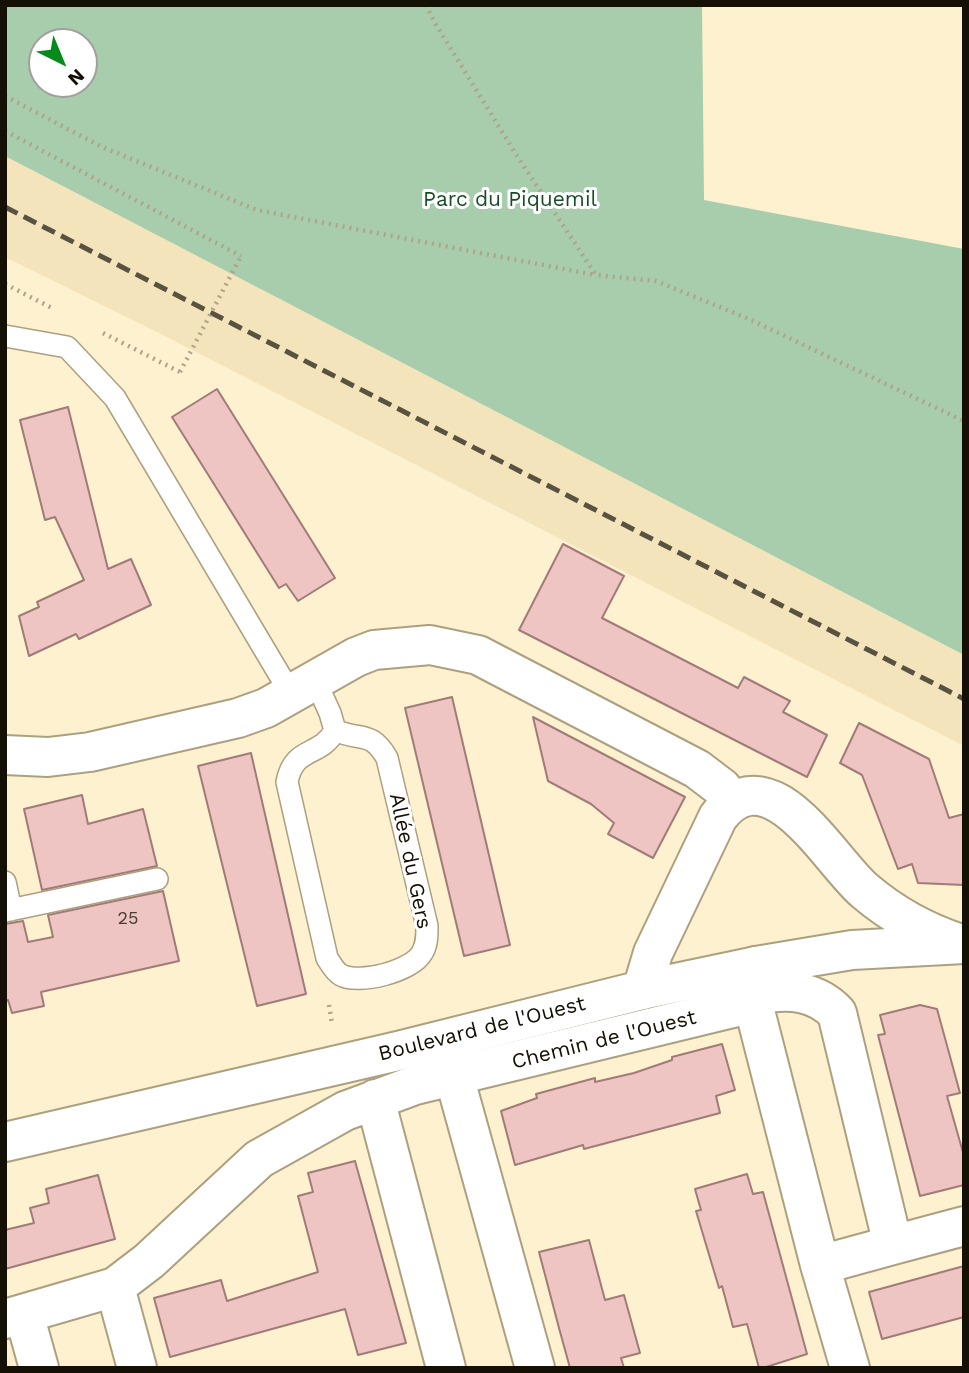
<!DOCTYPE html>
<html>
<head>
<meta charset="utf-8">
<style>
  body { margin:0 }
  #map { position:relative; width:969px; height:1373px; overflow:hidden; background:#fef1cf; font-family:"Work Sans",sans-serif }
  canvas { display:block }
  .frame { position:absolute; inset:0; border:7px solid #151005; pointer-events:none }
  .north { position:absolute; left:28px; top:28px; width:70px; height:70px; box-sizing:border-box; background:#fff; border:2px solid #a19f9b; border-radius:50%; rotate:137deg; font-size:19px; font-weight:700; line-height:28px; text-align:center; color:#151005 }
  .north::after { content:''; display:block; margin:auto; width:24px; height:32px; background:#038c1b; clip-path:polygon(50% 0,100% 100%,50% 72%,0 100%) }
</style>
</head>
<body>
<div id="map">
<canvas width="969" height="1373"></canvas>
<div class="frame"></div>
<div class="north">N</div>
</div>
<script>
const c = document.querySelector('canvas').getContext('2d');
c.lineJoin = 'round';
function fillPath(path, color) {
  c.fillStyle = color;
  c.fill(path, 'evenodd');
}
function stroke(path, color, width, dash) {
  c.strokeStyle = color;
  c.lineWidth = width;
  c.lineCap = dash ? 'butt' : 'round';
  c.setLineDash(dash || []);
  c.stroke(path);
}
function label(font, color, halo, rows, align = 'center') {
  c.font = font + ' "Work Sans",sans-serif';
  c.lineWidth = 6;
  c.setLineDash([]);
  c.textBaseline = 'middle';
  c.strokeStyle = halo;
  c.fillStyle = color;
  for (const [text, x, y, turn = 0] of rows) {
    c.save();
    c.translate(x, y);
    c.rotate((+turn || 0) * Math.PI / 180);
    c.textAlign = isNaN(turn) ? turn : align;
    if (halo) c.strokeText(text, 0, 0);
    c.fillText(text, 0, 0);
    c.restore();
  }
}
fillPath(new Path2D(`
  M5 156 964 655V746L161 334 5 257Z`), '#f4e4bb');
fillPath(new Path2D(`
  M5 5H702L704 200 964 249V655L5 156ZM42 42H84V84H42Z`), '#a7cdad');
const building = new Path2D(`
  M217 389 335 578 298 601 286 584 279 588 172 417Z
  M68 407 108 569 131 559 151 605 79 639 76 634 29 656 19 616 39 607 37 602 84 580 55 517 45 520 20 420Z
  M563 544 624 576 602 618 738 688 744 677 790 701 783 712 827 735 807 777 519 630Z
  M452 697 510 945 464 956 405 708Z
  M533 717 685 797 653 858 608 834 614 823 591 804 548 781Z
  M859 723 929 759 949 818 964 814V885L918 883 912 864 898 869 862 775 840 763Z
  M251 753 306 994 257 1006 198 766Z
  M82 795 88 824 143 809 157 866 42 890 24 809Z
  M163 891 179 961 41 992 44 1006 12 1013 8 1000 5 1001V924L23 921 28 942 53 937 48 915Z
  M920 1005 937 1009 960 1093 947 1096 964 1156V1185L920 1196 878 1035 885 1034 880 1015Z
  M722 1044 735 1090 716 1096 720 1113 584 1149 583 1145 515 1165 501 1111 537 1098 536 1094 595 1078V1082L634 1073 672 1060V1057Z
  M355 1161 406 1343 358 1355 345 1309 170 1357 154 1298 221 1280 227 1301 318 1272 298 1196 313 1192 308 1173Z
  M747 1174 753 1194 763 1192 807 1354 763 1368H759L747 1324 733 1327 722 1286 719 1288 696 1211 701 1210 695 1189Z
  M98 1175 115 1239 5 1269V1230L34 1223 30 1208 49 1203 46 1189Z
  M589 1240 605 1300 624 1295 640 1353 621 1358 624 1368H570L559 1328 539 1252Z
  M964 1266V1317L882 1339 869 1292Z`);
fillPath(building, '#eec5c2');
stroke(building, '#a07b78', 2);
const lane = new Path2D(`
  M5 336 67 347 115 398 291 694
  M315 680 330 713 335 730C321 758 294 745 287 782L327 958C331 964 335 972 341 975 359 985 412 971 422 953 427 945 427 936 427 926L387 758C370 729 360 742 335 730
  M5 882 11 910
  M5 911 157 879`);
const street = new Path2D(`
  M5 755 48 757 90 752 238 718 266 708 356 657 374 650 430 645 478 655 697 769 722 788 732 802
  M642 990 653 953 718 817C770 749 831 863 865 891 892 914 925 932 958 943
  M753 1003 820 1265 893 1245 837 1013C816 991 790 989 761 994
  M454 1076 535 1368
  M375 1099 446 1368
  M893 1245 964 1226
  M820 1265 850 1368
  M115 1287 137 1368
  M24 1314 39 1368
  M5 1319 115 1287 149 1261 259 1159 345 1111 415 1085 753 1003 761 994 756 966`);
const secondary = new Path2D(`
  M5 1142 398 1051 642 990 756 966 852 950 964 944`);
stroke(lane, '#aca080', 24);
stroke(street, '#aca080', 42);
stroke(secondary, '#aca080', 42);
stroke(new Path2D(`
  M426 5 435 23 517 156 596 275 656 281 749 319 964 421
  M5 8 6 5
  M5 96 102 147 257 210 595 275
  M5 131 241 256
  M5 284 54 309
  M103 333 180 372
  M329 1005 332 1024`), '#aea48a', 4.5, [2, 5]);
stroke(lane, '#fff', 21);
stroke(street, '#fff', 38);
stroke(secondary, '#fff', 38);
stroke(new Path2D(`
  M5 207 964 699`), '#595240', 5, [14, 7]);
stroke(new Path2D(`
  M180 372 241 256`), '#aea48a', 4.5, [2, 5]);
label('18px', '#4b3d34', null, [
  ["25",128,919]
]);
label('21px', '#174d26', '#fff', [
  ["Parc du Piquemil",510,200]
]);
label('21px', '#151005', '#fff', [
  ["Allée du Gers",410,861,78],
  ["Boulevard de l'Ouest",482,1029,-14],
  ["Chemin de l'Ouest",604,1040,-14]
]);
</script>
</body>
</html>
